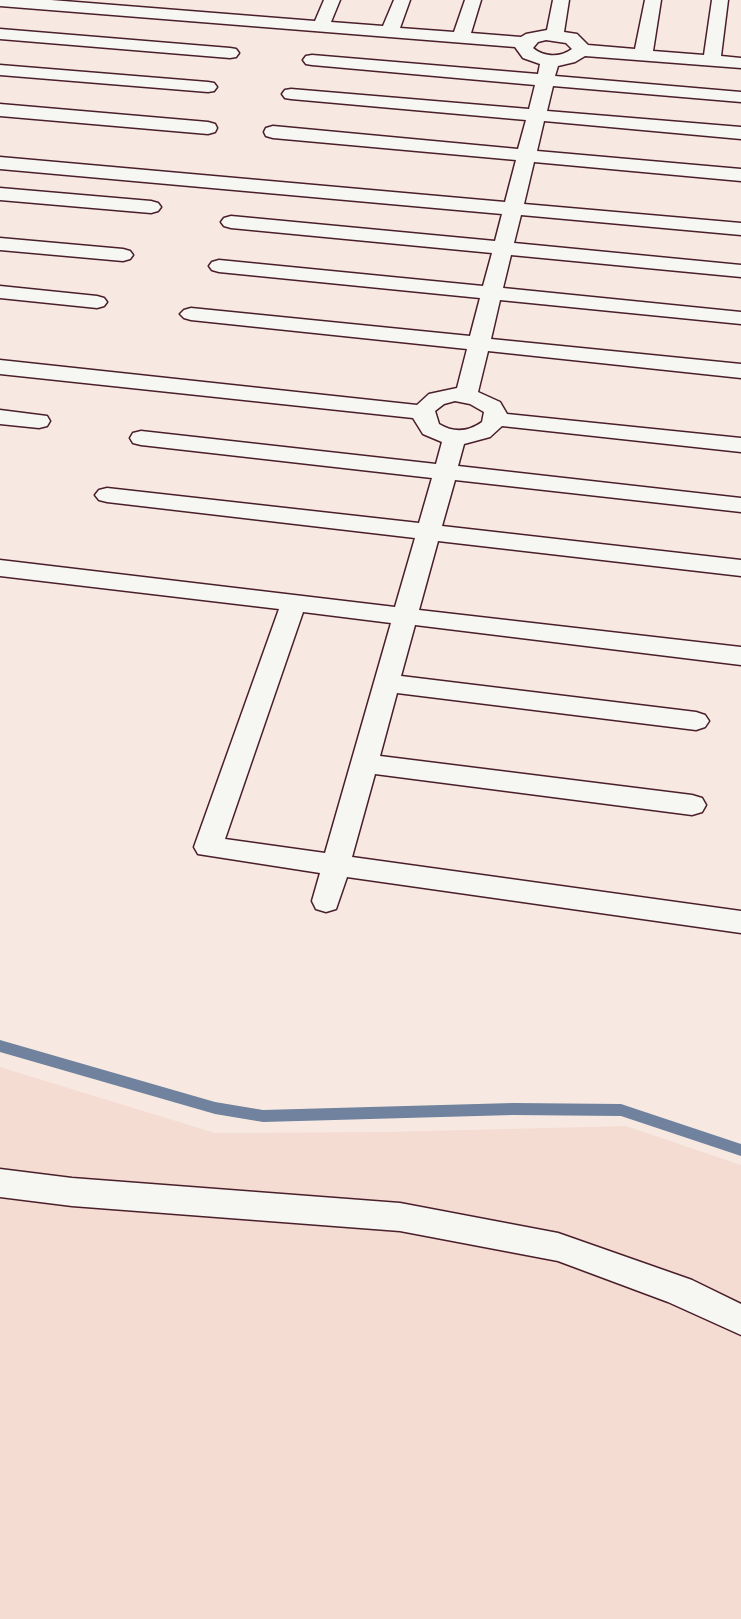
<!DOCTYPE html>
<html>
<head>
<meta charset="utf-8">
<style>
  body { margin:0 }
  canvas { display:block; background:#f7e9e2 }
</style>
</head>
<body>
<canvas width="741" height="1619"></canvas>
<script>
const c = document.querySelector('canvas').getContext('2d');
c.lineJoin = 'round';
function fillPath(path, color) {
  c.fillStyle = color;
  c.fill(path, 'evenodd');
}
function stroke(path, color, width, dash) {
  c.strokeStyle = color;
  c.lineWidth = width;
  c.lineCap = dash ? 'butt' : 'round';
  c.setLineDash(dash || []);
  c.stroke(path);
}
fillPath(new Path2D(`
  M0 1067 215 1133 385 1132 626 1126 741 1165V1619H0Z`), '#f4dcd3');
fillPath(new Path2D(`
  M0 1040 215 1102 263 1110 513 1103 621 1104 741 1144V1156L621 1116 513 1115 263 1122 215 1114 0 1052Z`), '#70829d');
const minor = new Path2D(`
  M0 0H51L315 21 324 0H340L331 22 383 26 394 0H410L400 28 454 32 465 0H481L471 33 521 37 526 34 547 30 553 0H569L564 32 577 34 588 45 635 49 645 0H661L653 51 704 55 712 0H728L721 56 741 58V68L585 56 575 62 558 66 555 76 741 92V102L553 86 547 111 741 127V139L544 121 537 151 741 169V181L534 162 524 204 741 223V235L521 215 514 243 741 265V277L511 255 503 288 741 312V324L500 300 491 339 741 364V378L488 351 478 392 500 402 507 414 741 438V452L502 426 490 437 464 444 458 466 741 498V512L455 480 442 526 741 560V576L438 541 419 610 741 647V665L415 625 401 676 696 712 705 715 709 721 705 727 696 730 397 693 380 756 692 795 702 798 706 805 702 812 692 815 375 774 352 857 741 911V933L347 877 336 909 326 912 316 909 312 901 320 873 198 854 194 847 279 609 0 576V560L395 607 415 538 107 502 99 500 95 495 99 490 107 488 419 523 432 478 141 445 133 443 130 438 133 433 141 431 436 464 442 442 423 434 413 418 0 374V360L417 405 429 394 457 388 467 349 191 320 184 318 180 314 184 310 191 308 470 336 480 298 219 272 212 270 209 266 212 262 219 260 483 286 492 253 231 228 224 226 221 222 224 218 231 216 495 241 502 214 0 169V157L505 202 516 160 273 138 266 136 264 132 266 128 273 126 518 149 526 120 291 99 285 98 282 94 285 90 291 89 529 109 535 85 312 65 306 64 303 60 306 56 312 55 538 74 540 64 523 58 515 47 0 6ZM546 40 566 43 572 49C560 58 544 57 533 48L538 42ZM455 401 470 404 484 412 482 422C468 432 454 433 439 424L435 411 444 404ZM303 612 391 623 325 853 225 839Z
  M0 29 230 48 236 49 239 53 236 57 230 58 0 39Z
  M0 65 208 82 214 83 217 87 214 91 208 92 0 75Z
  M0 104 208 122 215 124 217 128 215 132 208 134 0 116Z
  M0 188 151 201 158 203 161 207 158 211 151 213 0 200Z
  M0 238 123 249 130 251 133 255 130 259 123 261 0 250Z
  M0 286 97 296 104 298 107 302 104 306 97 308 0 298Z
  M0 410 47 416 50 421 47 426 39 428 0 424Z
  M0 1169 72 1178 400 1203 558 1233 692 1280 741 1304V1335L668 1302 558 1261 400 1231 72 1206 0 1197Z`);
stroke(minor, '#4a1f2b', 3);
fillPath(minor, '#f6f6f2');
</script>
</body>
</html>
